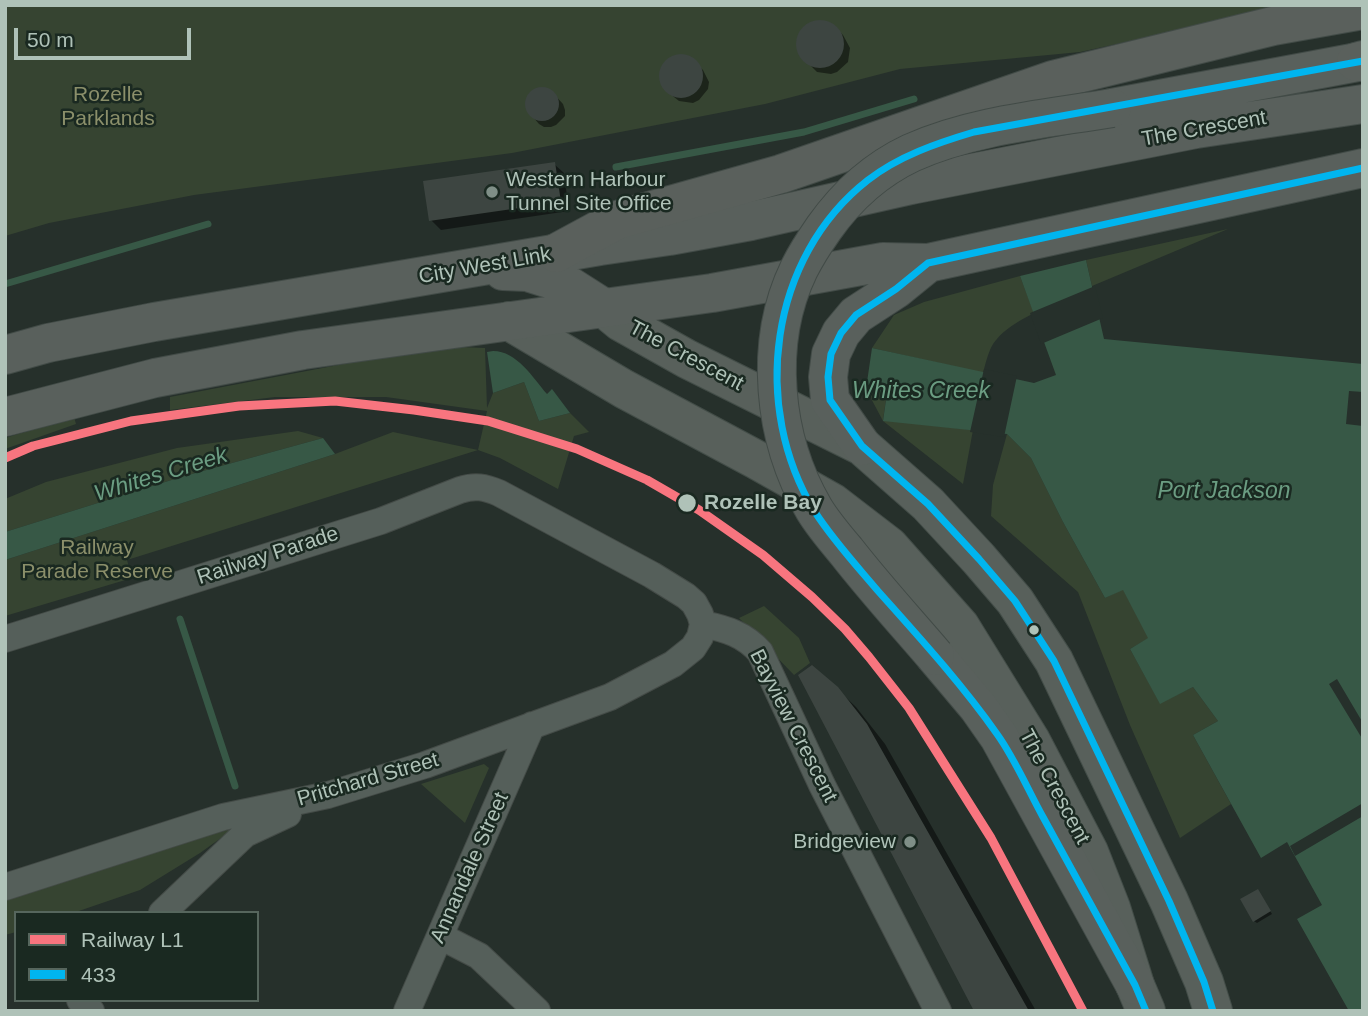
<!DOCTYPE html>
<html>
<head>
<meta charset="utf-8">
<style>
  body { margin:0 }
  #map { position:relative; width:1368px; height:1016px; overflow:hidden; background:#26302b; font-family:Helvetica,sans-serif }
  canvas { display:block }
  .frame { position:absolute; inset:0; border:7px solid #afc2b8; pointer-events:none }
  .legend { position:absolute; left:14px; top:911px; width:245px; height:91px; box-sizing:border-box; background:#1a2921; border:2px solid #56665d; margin:0; padding:9px 12px; list-style:none; font-size:21px; color:#afc2b8 }
  .legend li { display:flex; align-items:center; gap:14px; height:35px }
  .legend b { width:35px; border:2px solid #56665d }
  .scale { position:absolute; left:14px; top:28px; width:177px; height:32px; box-sizing:border-box; border:4px solid #afc2b8; border-top:0; padding-left:9px; font-size:21px; line-height:24px; white-space:nowrap; color:#afc2b8; -webkit-text-stroke:5px #1a2921; paint-order:stroke }
</style>
</head>
<body>
<div id="map">
<canvas width="1368" height="1016"></canvas>
<div class="frame"></div>
<ul class="legend">
<li><b style="height:9px;background:#f8757f"></b>Railway L1</li>
<li><b style="height:9px;background:#00b5ef"></b>433</li>
</ul>
<div class="scale">50 m</div>
</div>
<script>
const c = document.querySelector('canvas').getContext('2d');
c.lineJoin = 'round';
function fillPath(path, color) {
  c.fillStyle = color;
  c.fill(path, 'evenodd');
}
function stroke(path, color, width, dash) {
  c.strokeStyle = color;
  c.lineWidth = width;
  c.lineCap = dash ? 'butt' : 'round';
  c.setLineDash(dash || []);
  c.stroke(path);
}
function label(font, color, halo, rows, align = 'center') {
  c.font = font + ' Helvetica,sans-serif';
  c.lineWidth = 5;
  c.setLineDash([]);
  c.textBaseline = 'middle';
  c.strokeStyle = halo;
  c.fillStyle = color;
  for (const [text, x, y, turn = 0] of rows) {
    c.save();
    c.translate(x, y);
    c.rotate((+turn || 0) * Math.PI / 180);
    c.textAlign = isNaN(turn) ? turn : align;
    if (halo) c.strokeText(text, 0, 0);
    c.fillText(text, 0, 0);
    c.restore();
  }
}
fillPath(new Path2D(`
  M5 5H1294L1080 52 900 69 765 104 512 153 194 195 49 223 5 236Z
  M1228 229 1092 286 1086 260Z
  M1020 276 1034 313C1017 322 998 332 990 350 987 357 985 365 983 373L872 348 894 315 924 302Z
  M438 346 485 348 487 408 493 393 524 382 539 421 570 413 589 432 574 436 558 489 500 458 478 450 127 560 132 578 5 616V560L335 454 393 432 478 450 487 411 386 397H275L170 410V397Z
  M866 389 887 393 883 420 973 430 963 484 883 421Z
  M74 417 76 424 5 449V438Z
  M298 431 323 438 181 477 5 532V499L46 482 177 448Z
  M1007 434 1031 458 1063 522 1105 598 1123 589 1149 638 1130 649 1160 703 1193 687 1218 721 1193 735 1231 804 1180 838 1130 725 1078 592 991 516 993 485Z
  M764 606 799 638 810 663 794 675 739 618Z
  M484 764 489 768 465 823 421 784Z
  M246 820 200 853 140 890 73 913H16V932L5 935V899Z`), '#364431');
fillPath(new Path2D(`
  M1086 260 1104 339 1363 364V1011H1349L1297 919 1322 905 1287 842 1261 858 1193 735 1218 721 1193 687 1160 704 1130 649 1148 638 1123 590 1105 598 1063 522 1031 458 1007 434 883 421 887 393 866 389 872 348 1034 383 1056 375 1020 276Z
  M493 351C517 351 533 378 547 394L552 389 570 413 539 421 524 382 493 393 487 352Z
  M323 438 335 454 5 560V532L181 477Z`), '#375846');
fillPath(new Path2D(`
  M1095 286 1103 318 1041 344 1030 313Z
  M984 369 1017 376 1004 437 970 432Z
  M1349 391 1363 392V426L1346 424Z
  M1337 679 1363 723V740L1329 684Z
  M1363 803V816L1295 856 1290 846Z`), '#26302b');
fillPath(new Path2D(`
  M816 22 830 24 836 28 843 35 850 48 848 62 837 72 831 74 817 72 800 55 797 48 800 34 809 24Z
  M684 56 690 58 703 70 709 82 708 89 699 100 693 103 679 101 674 97 667 90 661 77 662 70 670 59Z
  M541 88 547 89 552 92 563 104 565 110V116L556 125 551 127H544L539 124 528 111 526 106 530 94Z
  M554 164 564 173 569 211 441 230 431 220Z
  M836 688 856 707 885 744 1036 1011H976Z
  M1260 894 1272 914 1257 923 1254 921Z`), '#0007');
stroke(new Path2D(`
  M616 167 804 132 914 99
  M5 284 208 224
  M180 619 235 786`), '#375846', 7);
fillPath(new Path2D(`
  M796 44a24 24 0 1 1 48 0a24 24 0 1 1-48 0Z
  M659 76a22 22 0 1 1 44 0a22 22 0 1 1-44 0Z
  M525 104a17 17 0 1 1 34 0a17 17 0 1 1-34 0Z
  M555 162 561 202 429 221 423 181Z
  M812 665 838 687 867 724 1029 1011H974L798 675Z
  M1258 889 1271 911 1253 922 1240 899Z`), '#3d4541');
const minor = new Path2D(`
  M703 624C726 629 744 634 760 652L822 785 938 1011
  M5 639 381 521 460 490C475 485 485 487 499 493L652 575 686 596 694 603 700 614 703 624 700 637 693 648 673 664 610 697 425 765 328 795 223 817 5 887
  M162 913 245 834 288 814
  M440 936 479 956 537 1011
  M80 1000 91 1011
  M407 1011 532 725`);
const primary = new Path2D(`
  M604 308 621 322 687 359 862 446 928 504 979 559 1015 601 1054 661 1169 901 1204 982 1213 1011
  M509 321 624 389 755 459 833 503 889 546 960 626 1031 741 1089 852 1111 908 1135 985 1146 1011`);
const trunk = new Path2D(`
  M1112 108 1363 61
  M503 271 527 272 568 285 604 308
  M5 355 48 343 154 322 600 246 669 236 751 221 911 185 1196 129 1363 104
  M5 417 155 378 303 350 712 293 883 262 928 263 1363 168
  M862 446 830 400 828 377 831 354 841 333 856 315 896 289 928 263
  M935 656 978 707 999 737 1135 985`);
const motorway = new Path2D(`
  M1356 62 1363 60
  M556 253 617 220 781 174 1053 80 1273 26 1363 10`);
stroke(minor, '#444b47', 28);
stroke(primary, '#434d48', 40);
stroke(trunk, '#424b47', 40);
stroke(motorway, '#424b47', 40);
stroke(minor, '#555f5a', 26);
stroke(primary, '#58605b', 38);
stroke(trunk, '#59605c', 38);
stroke(motorway, '#5a605c', 38);
const trunkBridge = new Path2D(`
  M935 656C905 621 874 587 846 551 835 538 823 524 814 509 773 439 763 343 799 269 806 255 815 241 824 228 846 197 875 170 911 153 973 125 1046 119 1112 108`);
stroke(trunkBridge, '#424b47', 40, []);
stroke(trunkBridge, '#59605c', 38);
stroke(new Path2D(`
  M1146 1011 1135 985C1104 929 1074 873 1043 817 1028 790 1015 759 997 734 961 683 919 637 878 591 856 565 833 540 815 512 750 407 769 257 868 180 899 156 937 143 974 132L1363 61
  M1213 1011 1204 982 1169 901 1054 661 1015 601 979 559 928 504 862 446 830 400 828 377 831 354 841 333 856 315 896 289 928 263 1363 168`), '#00b5ef', 7);
stroke(new Path2D(`
  M5 458 33 446 131 421 239 406 335 401 414 410 488 421 577 449 647 480 699 510 763 555 812 597 845 629 869 657 909 708 991 838 1083 1011`), '#f8757f', 9);
for (const [x, y, r, color] of [
  [492,192,7,"#7f8f87"],
  [687,503,10,"#afc2b8"],
  [1034,630,6,"#afc2b8"],
  [910,842,7,"#7f8f87"]
]) {
  const dot = new Path2D();
  dot.arc(x, y, r, 0, 2 * Math.PI);
  c.fillStyle = color;
  c.fill(dot);
  stroke(dot, '#1a2921', 2.5);
}
label('21px', '#8b8f6a', '#1a2921', [
  ["Rozelle",108,95],
  ["Parklands",108,119],
  ["Railway",97,548],
  ["Parade Reserve",97,572]
]);
label('21px', '#afc2b8', '#1a2921', [
  ["The Crescent",1204,129,-10],
  ["City West Link",485,266,-10],
  ["The Crescent",686,356,28],
  ["Railway Parade",268,556,-18],
  ["Bayview Crescent",793,726,63],
  ["Pritchard Street",368,780,-16],
  ["The Crescent",1054,787,62],
  ["Annandale Street",470,868,-66]
]);
label('21px', '#afc2b8', '#1a2921', [
  ["Western Harbour",506,180],
  ["Tunnel Site Office",506,204],
  ["Bridgeview",896,842,"right"]
], 'left');
label('bold 21px', '#afc2b8', '#1a2921', [
  ["Rozelle Bay",704,503]
], 'left');
label('italic 23px', '#6b9d82', '#1a2921', [
  ["Whites Creek",921,392],
  ["Whites Creek",161,475,-17],
  ["Port Jackson",1224,492]
]);
</script>
</body>
</html>
